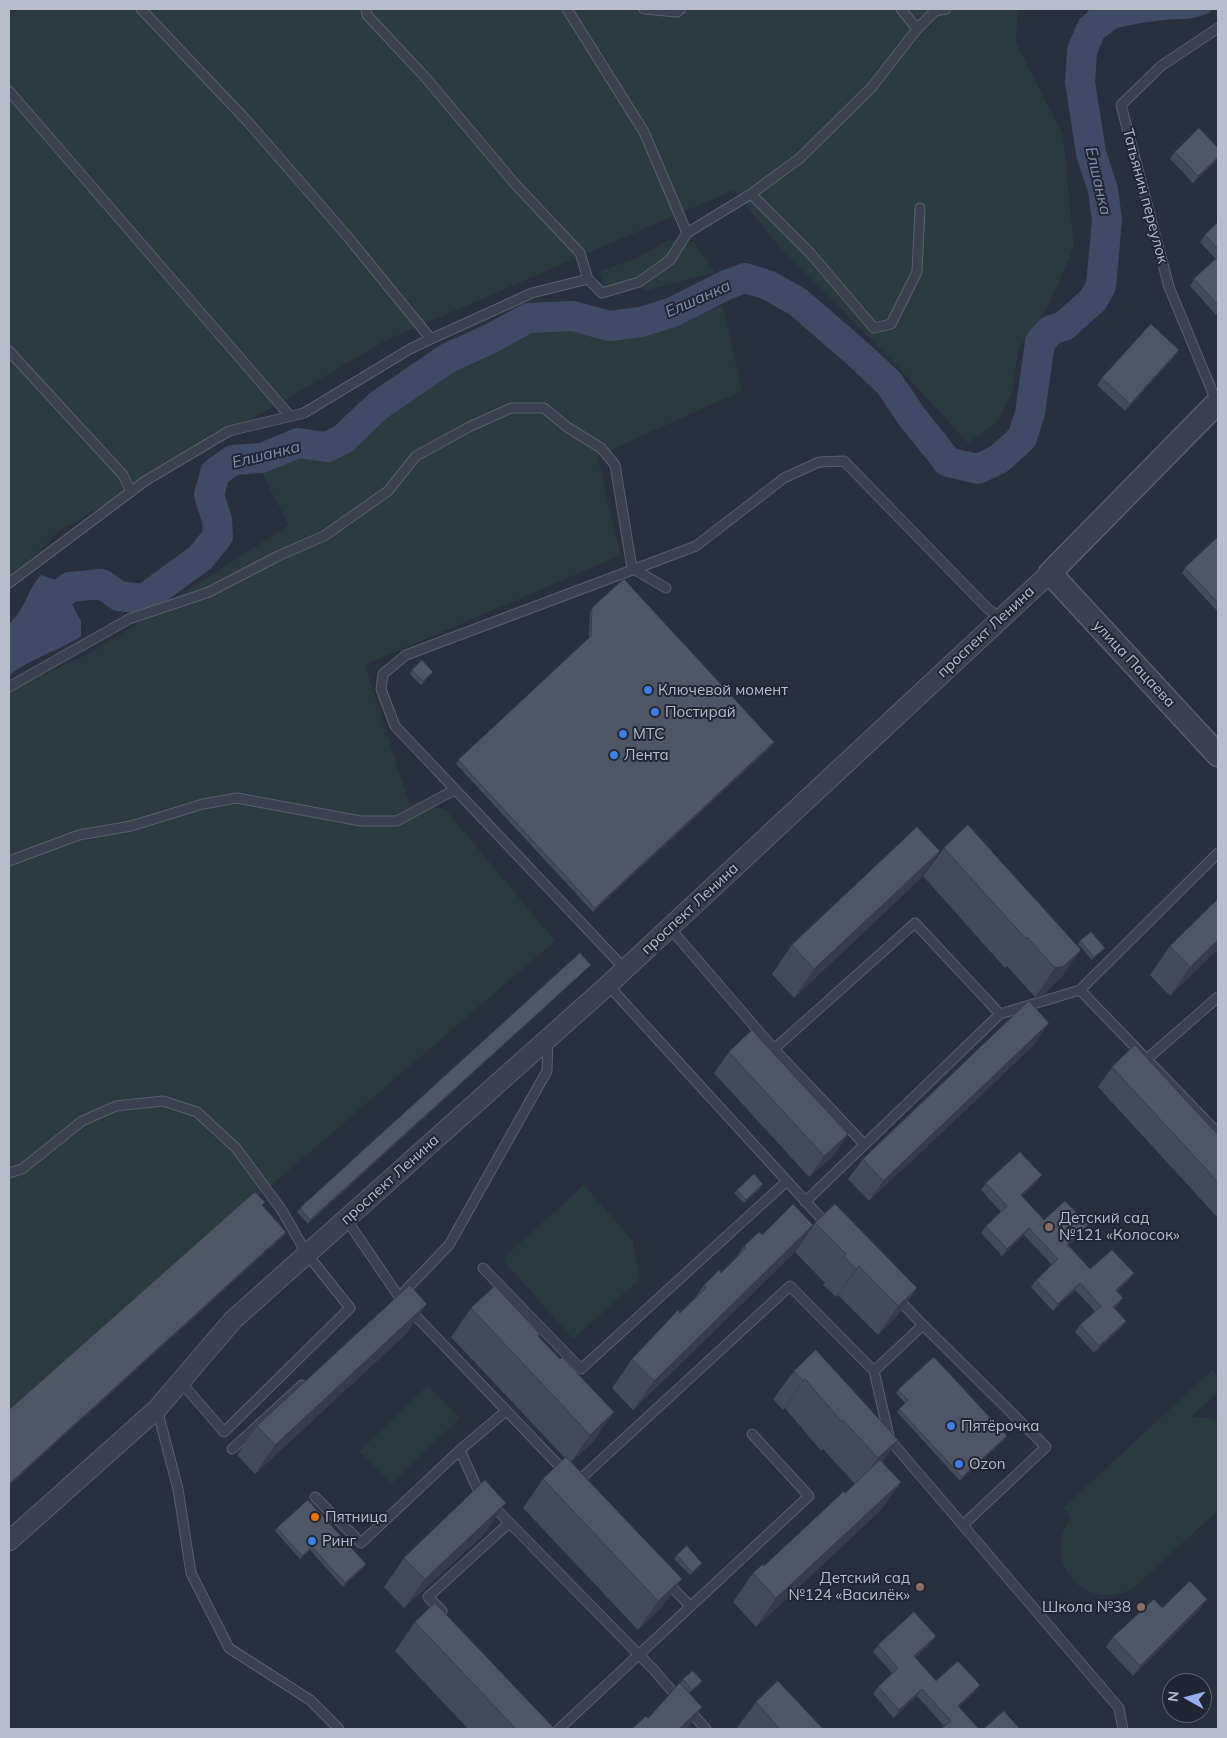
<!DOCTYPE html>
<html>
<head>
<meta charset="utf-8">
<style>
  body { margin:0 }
  #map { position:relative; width:1227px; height:1738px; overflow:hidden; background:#282f3f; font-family:Mulish,sans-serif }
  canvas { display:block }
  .frame { position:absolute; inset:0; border:10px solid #b8bdc9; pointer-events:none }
  .north { position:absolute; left:1162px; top:1673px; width:50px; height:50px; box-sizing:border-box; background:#202634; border:1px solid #5d6270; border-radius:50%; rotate:277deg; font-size:14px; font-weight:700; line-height:20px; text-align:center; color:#b8bdc9 }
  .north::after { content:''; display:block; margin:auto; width:18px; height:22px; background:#96b0f0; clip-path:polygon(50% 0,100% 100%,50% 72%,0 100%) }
</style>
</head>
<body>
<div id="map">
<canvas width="1227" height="1738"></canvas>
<div class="frame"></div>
<div class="north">N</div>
</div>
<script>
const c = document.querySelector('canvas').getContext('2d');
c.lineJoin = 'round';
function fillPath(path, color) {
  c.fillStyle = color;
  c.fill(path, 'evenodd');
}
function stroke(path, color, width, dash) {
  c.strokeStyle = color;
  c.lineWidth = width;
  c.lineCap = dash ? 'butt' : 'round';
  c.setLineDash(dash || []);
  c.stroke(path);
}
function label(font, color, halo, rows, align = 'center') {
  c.font = font + ' Mulish,sans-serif';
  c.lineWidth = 4;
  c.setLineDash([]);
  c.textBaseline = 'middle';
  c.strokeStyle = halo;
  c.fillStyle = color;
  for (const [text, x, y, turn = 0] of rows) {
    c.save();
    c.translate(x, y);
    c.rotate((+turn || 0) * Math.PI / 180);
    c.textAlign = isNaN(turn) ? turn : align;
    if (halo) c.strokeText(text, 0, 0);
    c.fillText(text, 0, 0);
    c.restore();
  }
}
fillPath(new Path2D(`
  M9 9H1018L1016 43 1063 135 1074 247 1048 307 1019 348 1012 392 998 421 968 443 886 354 781 249 734 190 387 340 58 532 9 580Z
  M669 240 694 242 715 272 645 291 640 287 605 289 599 272 638 257Z
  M723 306 742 391 597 456 621 555 365 665 409 803 445 809 555 941 9 1411V691L94 651 289 525 260 470 548 320 598 339Z
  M584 1185 633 1241 640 1279 573 1339 502 1259Z
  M1212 1370 1218 1376V1392L1191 1417 1208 1418 1218 1421V1510L1135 1587C1086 1616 1039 1562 1071 1517L1063 1508Z
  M428 1385 460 1418 391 1484 359 1451Z`), '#2a3b40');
fillPath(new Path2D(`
  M1089 9H1211L1210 12C1195 21 1181 18 1165 20 1152 21 1120 26 1108 31 1099 34 1094 41 1084 43L1078 30Z
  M41 575 59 581 81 621V636C58 652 29 658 9 676V624C27 607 26 591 41 575Z`), '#3f4b66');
stroke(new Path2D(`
  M9 650 43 609 70 587 102 584 119 596 144 599 200 558 218 536 217 520 209 495 215 473 233 460 262 458 298 443 327 447 343 439 379 405 448 358 492 338 528 318 573 316 609 326 641 322 673 312 726 285 745 278 768 285 798 302 858 354 889 383 912 417 948 462 978 469 999 459 1022 438 1030 413 1040 342 1051 330 1064 326 1093 300 1101 286 1107 220 1103 190 1091 153 1080 82 1082 51 1091 29 1117 9`), '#3f4b66', 30);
const service = new Path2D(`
  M141 9 249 123 347 236 431 339
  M366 9 367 15 425 77 515 184 580 253 588 279
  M567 9 644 132 687 233
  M644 9 677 12 681 9
  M917 29 935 11 946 9
  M9 91 290 416
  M751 194 810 253 874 328 891 324 917 272 920 208
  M9 351 123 475 131 492
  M1217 403 1169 287 1121 105 1161 66 1218 28
  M9 583 145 481 229 431 304 413 410 349 431 339 532 293 588 279 602 293 639 282 670 260 687 233 751 194 800 158 872 87 917 29 901 9
  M9 687 129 619 209 592 278 556 324 536 388 491 416 456 469 427 511 408H544L567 427 601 448 615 465 632 568 666 588
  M9 861 79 835 131 826 203 804 237 798 361 821H397L454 790
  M669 927 774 1049 864 1144
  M625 969 395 726 381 689 383 674 406 655 696 546 784 478 819 462 844 461 988 609 1001 618
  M608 985 829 1227
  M1080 990 1218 1133
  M774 1049 915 923 1000 1014 1080 990 1218 853
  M1148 1058 1218 997
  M9 1173 22 1169 82 1121 116 1106 163 1101 197 1112 236 1148 281 1209 307 1254 350 1308 224 1432 180 1381
  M805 1202 1000 1014
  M346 1219 402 1301
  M483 1268 581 1369 786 1182
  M402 1294 449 1245 547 1071 548 1041
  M411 1311 566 1473
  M923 1325 1046 1447 963 1525
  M874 1371 923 1325 897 1298
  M157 1409 178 1489 191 1573 229 1648 310 1700 339 1729
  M232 1449 302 1385
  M460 1450 477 1488 484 1495
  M576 1483 790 1286 874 1371 890 1440 1119 1708 1123 1729
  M315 1497 361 1543 460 1450 506 1411
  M492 1505 653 1669 679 1699
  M667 1582 690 1606
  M442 1611 428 1597 509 1523
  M688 1709 706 1729
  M559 1729 809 1496 752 1434`);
const minor = new Path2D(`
  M9 1541 157 1409 233 1320 608 985 1050 573`);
const tertiary = new Path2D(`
  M1218 402 1050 573 1218 755`);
stroke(service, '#595f6c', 11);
stroke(minor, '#595f6c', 21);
stroke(tertiary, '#595f6c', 25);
stroke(service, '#3c414f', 9);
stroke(minor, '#3c414f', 19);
stroke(tertiary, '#3c414f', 22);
fillPath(new Path2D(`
  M1218 148V159L1193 183 1170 159 1175 152Z
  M1218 222V313L1216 315 1190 286 1194 279 1216 259 1200 242 1205 235Z
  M1179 350 1174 357 1125 411 1097 385 1102 378Z
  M1218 537V612L1182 573 1185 568Z
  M592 608 774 742 772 746 593 912 456 764 458 760 589 638 590 612Z
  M412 670 433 672 430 675 421 685 410 674Z
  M968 825 1061 978 1044 994 1035 997 1007 966 1005 968 923 876 944 848Z
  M940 851 919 880 794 998 772 974 792 945Z
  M1080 941 1105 948 1102 951 1092 960 1078 944Z
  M1170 946 1218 949 1170 996 1150 975Z
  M588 968 308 1224 297 1212 300 1208Z
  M1035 1044 869 1201 848 1179 863 1159Z
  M729 1052 848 1134 834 1155 809 1177 714 1073Z
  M1112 1067 1218 1135V1218L1098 1087Z
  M1042 1175 1037 1182 1022 1196 1044 1220 1088 1225 1083 1232 1068 1245 1090 1269 1129 1280 1117 1291 1123 1298 1118 1305 1115 1308 1126 1321 1121 1328 1094 1353 1075 1332 1080 1325 1095 1311 1075 1290 1053 1311 1031 1287 1036 1280 1052 1265 1024 1235 1002 1256 981 1233 986 1226 1001 1212 981 1190 986 1183Z
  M763 1184 761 1188 744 1203 734 1193 737 1190Z
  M815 1223 917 1288 896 1317 878 1335 838 1295 836 1297 823 1285 825 1283 795 1252Z
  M762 1235 793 1254 633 1410 612 1388 632 1359 695 1298 704 1285 721 1273 735 1259 744 1246Z
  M471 1308 540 1334 538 1336 594 1441 571 1462 682 1579 661 1608 638 1630 523 1508 543 1479 565 1458 451 1337Z
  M407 1333 255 1474 237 1455 257 1426Z
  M816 1350 882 1463 901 1482 880 1511 756 1627 733 1602 753 1573 764 1566 855 1484 823 1449 821 1451 785 1408 783 1410 773 1399 794 1371Z
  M898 1390 1004 1440 960 1481 897 1412 905 1403 896 1393Z
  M277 1528 364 1567 343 1587 310 1550 300 1559 275 1531Z
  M486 1532 404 1608 384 1587 404 1558Z
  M677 1555 700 1566 690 1575 674 1559Z
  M1162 1608 1200 1609 1133 1676 1106 1647 1113 1637Z
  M415 1622 555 1729H468L395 1651Z
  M936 1636 931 1643 915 1658 936 1681 975 1692 959 1707 979 1729 944 1726 917 1696 894 1718 873 1694 878 1687 892 1673 873 1652 878 1645Z
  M683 1679 699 1685 689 1693 648 1718 687 1691 680 1683Z
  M756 1702 823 1729H736Z`), '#434a59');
fillPath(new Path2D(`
  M1218 157V159L1193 183 1198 176Z
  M1179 350 1174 357 1125 411 1130 404Z
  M774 742 772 746 593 912 595 908Z
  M940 851 919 880 794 998 814 969Z
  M1218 940V949L1170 996 1190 967Z
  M1105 948 1102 951 1092 960 1094 957Z
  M1081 950 1061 978 1044 994 1035 997 1055 968Z
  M591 965 588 968 308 1224 310 1220Z
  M1049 1023 1035 1044 869 1201 883 1181Z
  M848 1134 834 1155 809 1177 824 1156Z
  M1042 1175 1037 1182 1016 1202 1021 1195Z
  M763 1184 761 1188 744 1203 746 1200Z
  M813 1225 793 1254 633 1410 654 1381Z
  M1088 1225 1083 1232 1062 1251 1067 1244Z
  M1029 1228 1024 1235 1002 1256 1007 1249Z
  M286 1232 284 1236 9 1486V1484Z
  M859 1266 838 1295 836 1297 856 1269Z
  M1134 1273 1129 1280 1111 1297 1116 1290Z
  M1080 1283 1075 1290 1053 1311 1058 1304Z
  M917 1288 896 1317 878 1335 898 1306Z
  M1123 1298 1118 1305 1108 1314 1113 1307Z
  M427 1304 407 1333 255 1474 275 1445Z
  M1126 1321 1121 1328 1094 1353 1099 1346Z
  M805 1379 785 1408 783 1410 803 1381Z
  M614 1412 594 1441 570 1463 590 1435Z
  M1007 1436 1004 1440 960 1481 962 1477Z
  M898 1440 878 1469 858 1487 878 1458Z
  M901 1482 880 1511 756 1627 776 1598Z
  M506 1503 486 1532 404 1608 425 1579Z
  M366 1564 364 1567 343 1587 345 1583Z
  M682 1579 661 1608 638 1630 658 1601Z
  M1207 1599 1200 1609 1133 1676 1140 1666Z
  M936 1636 931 1643 909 1663 914 1656Z
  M702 1681 699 1685 689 1693 692 1690Z
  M980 1685 975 1692 953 1713 958 1706Z
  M922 1689 917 1696 894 1718 899 1710Z
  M702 1707 687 1729H679Z`), '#373c48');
const building = new Path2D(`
  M1199 128 1218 148V157L1198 176 1175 152Z
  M1218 222V249L1205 235Z
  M1218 257V305L1194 279Z
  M1151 324 1179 350 1130 404 1102 378Z
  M1218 537V603L1185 568Z
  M624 579 774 742 595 908 458 760 591 636 592 608Z
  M422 660 433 672 423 681 412 670Z
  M968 825 1081 950 1064 966 1055 968 1027 937 1026 939 944 848Z
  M917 827 940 851 814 969 792 945Z
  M1218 899V940L1190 967 1170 946Z
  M1091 932 1105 948 1094 957 1080 941Z
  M580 953 591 965 310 1220 300 1208Z
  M1029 1001 1049 1023 883 1181 863 1159Z
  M752 1030 848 1134 824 1156 729 1052Z
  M1135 1045 1218 1135V1182L1112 1067Z
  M1020 1152 1042 1175 1021 1195 1044 1220 1065 1201 1088 1225 1067 1244 1090 1269 1112 1250 1134 1273 1116 1290 1123 1298 1113 1307 1126 1321 1099 1346 1080 1325 1101 1306 1080 1283 1058 1304 1036 1280 1058 1259 1029 1228 1007 1249 986 1226 1007 1206 986 1183Z
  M754 1174 763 1184 746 1200 737 1190Z
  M255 1192 265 1202 262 1205 286 1232 9 1484V1410Z
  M793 1204 813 1225 654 1381 632 1359 678 1310 680 1313 706 1288 704 1285 719 1270 721 1273 746 1248 744 1246 759 1232 762 1235Z
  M835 1204 917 1288 898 1306 859 1266 856 1269 844 1256 846 1254 815 1223Z
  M410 1285 427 1304 275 1445 257 1426Z
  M495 1286 540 1334 538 1336 560 1359 562 1357 614 1412 590 1435 471 1308Z
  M816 1350 898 1440 878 1458 843 1420 842 1422 805 1379 803 1381 794 1371Z
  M934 1357 1007 1436 962 1477 899 1409 908 1400 898 1390Z
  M566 1457 682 1579 658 1601 543 1479Z
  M880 1460 901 1482 776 1598 753 1573 763 1564 764 1566 844 1491 845 1493Z
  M485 1480 506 1503 425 1579 404 1558Z
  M308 1500 366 1564 345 1583 312 1547 302 1556 277 1528Z
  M687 1546 702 1563 692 1572 677 1555Z
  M1190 1581 1207 1599 1140 1666 1113 1637 1154 1599 1162 1608Z
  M435 1603 555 1729H516L415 1622Z
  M914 1612 936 1636 914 1656 936 1681 958 1661 980 1685 958 1706 979 1729H941L951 1721 922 1689 899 1710 878 1687 898 1668 878 1645Z
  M693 1671 702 1681 692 1690 683 1679Z
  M778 1681 823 1729H780L756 1702Z
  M680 1683 702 1707 679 1729H632L646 1716 648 1718Z
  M1004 1711 1020 1729H984Z`);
fillPath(building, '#4e5667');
stroke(building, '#373c48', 1);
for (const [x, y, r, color] of [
  [648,690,5,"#3f7fe0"],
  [655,712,5,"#3f7fe0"],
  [623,734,5,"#3f7fe0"],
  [614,755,5,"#3f7fe0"],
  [1049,1227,5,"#8d6e63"],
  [951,1426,5,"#3f7fe0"],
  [959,1464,5,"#3f7fe0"],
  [315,1517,5,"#e8710a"],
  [312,1541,5,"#3f7fe0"],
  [920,1587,5,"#8d6e63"],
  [1141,1607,5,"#8d6e63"]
]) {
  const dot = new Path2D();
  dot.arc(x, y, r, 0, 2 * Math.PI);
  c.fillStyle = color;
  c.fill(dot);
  stroke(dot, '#202634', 2);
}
label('15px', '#b8bdc9', '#202634', [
  ["Татьянин переулок",1145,196,75],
  ["проспект Ленина",986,632,-43],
  ["улица Пацаева",1134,664,47],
  ["проспект Ленина",690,909,-43],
  ["проспект Ленина",390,1180,-42]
]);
label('15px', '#b8bdc9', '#202634', [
  ["Ключевой момент",658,690],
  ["Постирай",665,712],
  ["МТС",633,734],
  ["Лента",624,755],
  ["Детский сад",1059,1218],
  ["№121 «Колосок»",1059,1235],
  ["Пятёрочка",961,1426],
  ["Ozon",969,1464],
  ["Пятница",325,1517],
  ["Ринг",322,1541],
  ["Детский сад",910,1578,"right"],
  ["№124 «Василёк»",910,1595,"right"],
  ["Школа №38",1131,1607,"right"]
], 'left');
label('italic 16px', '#8290ae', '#202634', [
  ["Елшанка",1098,181,77],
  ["Елшанка",698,299,-24],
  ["Елшанка",266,455,-14]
]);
</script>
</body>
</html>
